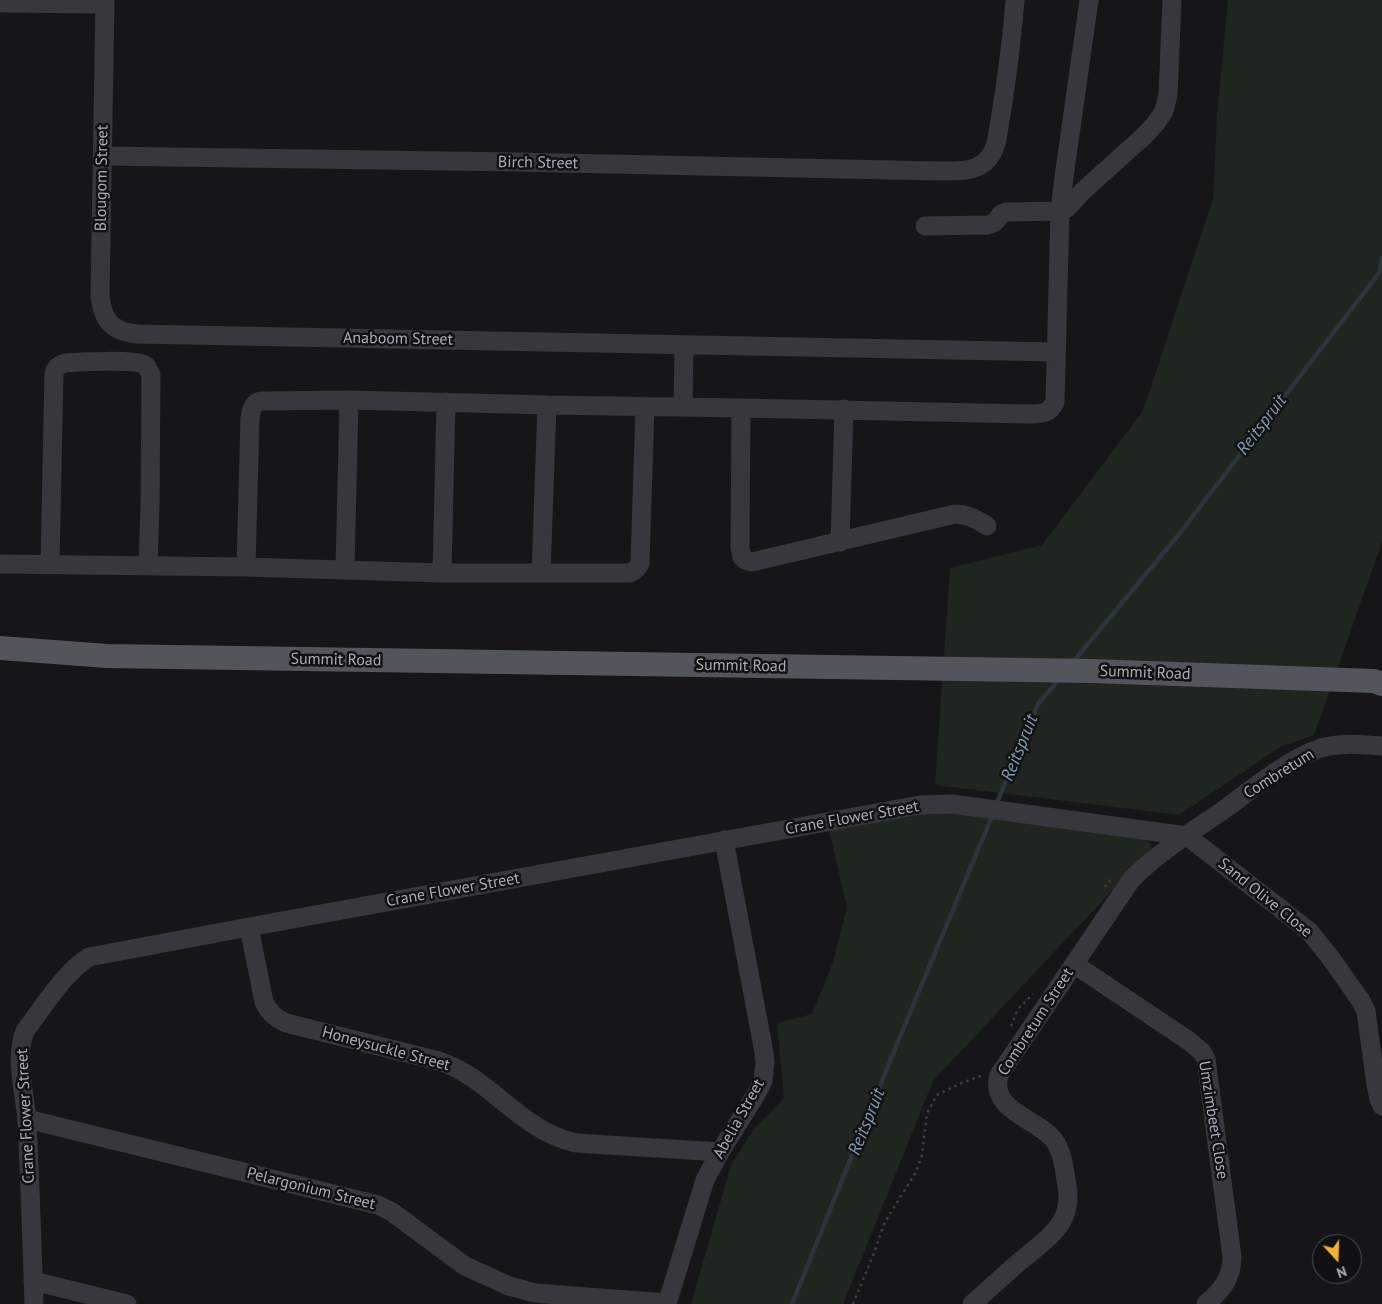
<!DOCTYPE html>
<html>
<head>
<meta charset="utf-8">
<style>
  body { margin:0 }
  #map { position:relative; width:1382px; height:1304px; overflow:hidden; background:#161618; font-family:"PT Sans",sans-serif }
  canvas { display:block }
  .north { position:absolute; left:1312px; top:1234px; width:50px; height:50px; box-sizing:border-box; background:#111113; border:1px solid #4d4f55; border-radius:50%; rotate:160deg; font-size:14px; font-weight:700; line-height:20px; text-align:center; color:#a8adb8 }
  .north::after { content:''; display:block; margin:auto; width:18px; height:22px; background:#f2b134; clip-path:polygon(50% 0,100% 100%,50% 72%,0 100%) }
</style>
</head>
<body>
<div id="map">
<canvas width="1382" height="1304"></canvas>
<div class="north">N</div>
</div>
<script>
const c = document.querySelector('canvas').getContext('2d');
c.lineJoin = 'round';
function fillPath(path, color) {
  c.fillStyle = color;
  c.fill(path, 'evenodd');
}
function stroke(path, color, width, dash) {
  c.strokeStyle = color;
  c.lineWidth = width;
  c.lineCap = dash ? 'butt' : 'round';
  c.setLineDash(dash || []);
  c.stroke(path);
}
function label(font, color, halo, rows, align = 'center') {
  c.font = font + ' "PT Sans",sans-serif';
  c.lineWidth = 5;
  c.setLineDash([]);
  c.textBaseline = 'middle';
  c.strokeStyle = halo;
  c.fillStyle = color;
  for (const [text, x, y, turn = 0] of rows) {
    c.save();
    c.translate(x, y);
    c.rotate((+turn || 0) * Math.PI / 180);
    c.textAlign = isNaN(turn) ? turn : align;
    if (halo) c.strokeText(text, 0, 0);
    c.fillText(text, 0, 0);
    c.restore();
  }
}
fillPath(new Path2D(`
  M1228 0H1382V542L1314 735 1282 746 1179 815 935 785 950 568 1042 545 1143 411 1213 199 1217 114Z
  M947 812 1138 837 1149 842 1152 848 933 1081 843 1304H691L731 1165 755 1128 784 1098 777 1023 812 1014 833 962 847 907 829 830 916 814Z`), '#1e261f');
stroke(new Path2D(`
  M1380 272 1382 258
  M1072 663 1180 533 1382 269
  M996 805 1038 704 1060 678
  M792 1304 897 1044 993 814`), '#2c353c', 4.5);
stroke(new Path2D(`
  M1105 887 1112 877
  M1011 1026 1018 1009 1033 994
  M853 1304 872 1258 885 1222 916 1172 922 1155 927 1113 937 1095 959 1084 983 1075`), '#3d3f44', 2.5, [2.5, 4]);
stroke(new Path2D(`
  M105 0 100 296C103 321 111 331 137 334L1055 352
  M0 3 105 4
  M102 156 516 162 938 171C955 171 976 173 988 159 998 148 998 129 1001 115 1007 77 1012 39 1015 0
  M925 226 987 225C995 224 997 220 1001 214L1007 212 1060 211 1067 208 1084 190 1144 136 1156 123 1164 111 1168 95 1172 0
  M683 407 684 345
  M741 408 740 548 742 557 745 560 752 562 955 514C967 514 977 519 987 526
  M840 542 844 409
  M0 564 246 567 442 573H630C635 571 638 568 640 563L645 406
  M50 564 54 373C56 367 59 365 65 363 78 362 136 359 145 365 148 367 149 372 151 375L150 505 148 566
  M246 567 250 418C252 409 252 403 261 401L349 400 547 405 741 408 1029 414C1040 414 1050 414 1055 402L1060 211 1064 177 1089 0
  M345 569 349 400
  M442 573 446 402
  M541 573 547 405
  M249 927 264 1002C269 1013 276 1018 286 1023L439 1061C491 1078 520 1131 576 1143L720 1152
  M1074 964 1189 1041 1202 1052 1206 1059 1232 1257C1232 1278 1222 1290 1206 1304
  M27 1119 378 1205 392 1212 465 1266 509 1286 535 1293 548 1294 667 1303
  M33 1281 127 1304
  M34 1304C32 1243 30 1182 27 1121 25 1092 14 1059 25 1031 45 1005 62 975 89 957L249 927 920 805 952 804 1187 836 1309 931 1330 957 1361 1001 1366 1011 1376 1085 1379 1099 1382 1106
  M667 1304 705 1180 720 1152 757 1093 763 1081 765 1062 763 1047 724 840
  M972 1304C989 1289 1006 1273 1024 1258 1037 1247 1053 1236 1062 1221 1069 1208 1069 1193 1066 1180 1064 1166 1062 1151 1054 1140 1037 1118 989 1111 999 1075L1131 880C1158 852 1193 831 1225 809 1252 789 1290 758 1321 748 1340 742 1363 745 1382 746`), '#37383d', 19);
stroke(new Path2D(`
  M0 648 107 656 1092 671 1374 681 1382 684`), '#53555c', 24);
label('16px', '#a8adb8', '#111113', [
  ["Birch Street",538,163,1],
  ["Blougom Street",102,178,-89],
  ["Anaboom Street",398,339,1],
  ["Summit Road",336,660,1],
  ["Summit Road",741,666,1],
  ["Summit Road",1145,673,2],
  ["Combretum",1279,774,-32],
  ["Crane Flower Street",852,818,-10],
  ["Crane Flower Street",453,890,-10],
  ["Sand Olive Close",1265,898,39],
  ["Combretum Street",1036,1022,-57],
  ["Honeysuckle Street",386,1049,15],
  ["Crane Flower Street",26,1116,-93],
  ["Abelia Street",739,1119,-61],
  ["Umzimbeet Close",1213,1120,81],
  ["Pelargonium Street",311,1189,14]
]);
label('italic 18px', '#7f9bb3', '#111113', [
  ["Reitspruit",1262,425,-53],
  ["Reitspruit",1020,748,-68],
  ["Reitspruit",867,1122,-68]
]);
</script>
</body>
</html>
